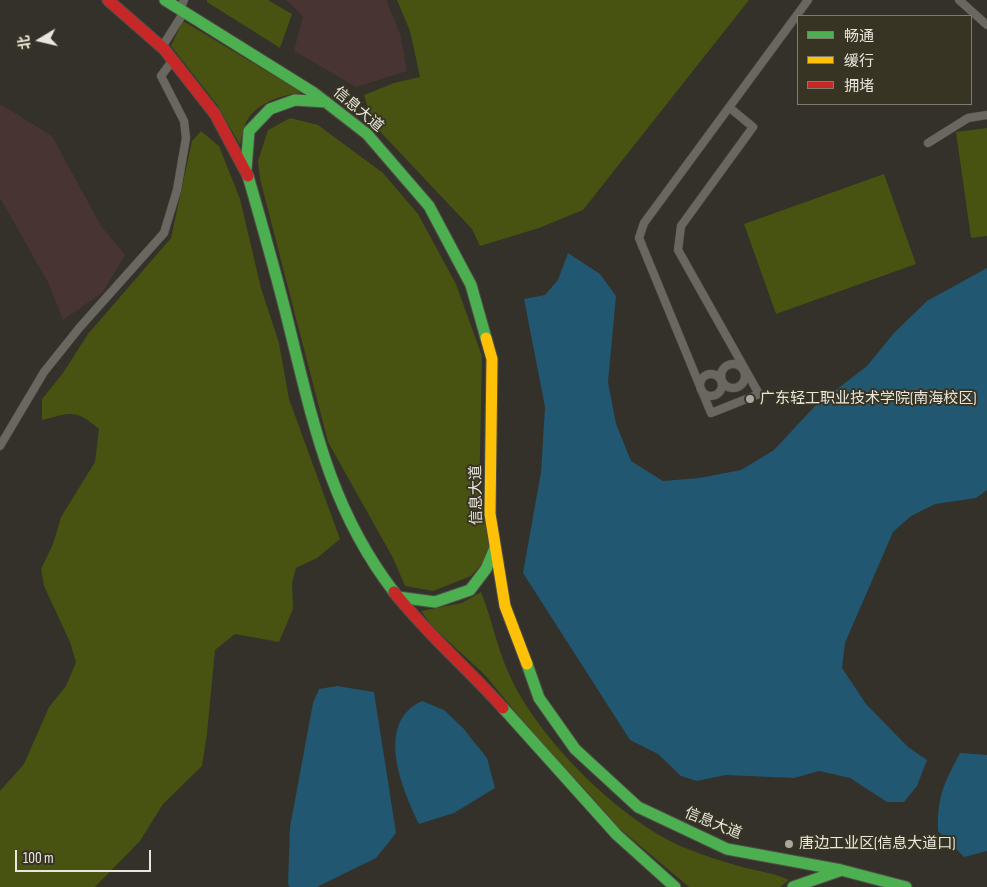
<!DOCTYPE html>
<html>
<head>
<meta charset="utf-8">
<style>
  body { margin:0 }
  #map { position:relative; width:987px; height:887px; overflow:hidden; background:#333129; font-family:"Sofia Sans Condensed","Noto Sans SC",sans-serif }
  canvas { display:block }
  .legend { position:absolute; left:797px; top:15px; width:175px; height:90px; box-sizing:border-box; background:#383424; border:1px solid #7f7c6e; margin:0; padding:6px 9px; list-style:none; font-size:15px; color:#e9e7dd }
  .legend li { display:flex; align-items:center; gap:10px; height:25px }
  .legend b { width:25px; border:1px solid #7f7c6e }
  .north { position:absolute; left:15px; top:15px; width:50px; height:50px; -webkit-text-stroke:4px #383424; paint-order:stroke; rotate:261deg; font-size:14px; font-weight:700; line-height:20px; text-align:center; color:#e9e7dd }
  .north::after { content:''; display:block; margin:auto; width:18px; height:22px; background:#e9e7dd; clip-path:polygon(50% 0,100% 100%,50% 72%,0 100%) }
  .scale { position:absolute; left:15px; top:850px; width:136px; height:22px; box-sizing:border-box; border:2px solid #e9e7dd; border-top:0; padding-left:6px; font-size:15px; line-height:18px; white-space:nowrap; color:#e9e7dd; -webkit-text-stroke:4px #383424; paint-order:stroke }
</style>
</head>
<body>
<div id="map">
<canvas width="987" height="887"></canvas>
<ul class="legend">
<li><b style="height:6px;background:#4caf50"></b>畅通</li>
<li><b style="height:6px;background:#ffc107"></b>缓行</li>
<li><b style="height:6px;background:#c62828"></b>拥堵</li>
</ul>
<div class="north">北</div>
<div class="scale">100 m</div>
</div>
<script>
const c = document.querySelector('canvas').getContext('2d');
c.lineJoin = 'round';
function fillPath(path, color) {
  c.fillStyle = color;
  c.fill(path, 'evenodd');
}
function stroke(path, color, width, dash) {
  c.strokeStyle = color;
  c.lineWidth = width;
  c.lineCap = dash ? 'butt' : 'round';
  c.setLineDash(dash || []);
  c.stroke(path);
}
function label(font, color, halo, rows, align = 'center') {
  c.font = font + ' "Sofia Sans Condensed","Noto Sans SC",sans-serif';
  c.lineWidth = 4;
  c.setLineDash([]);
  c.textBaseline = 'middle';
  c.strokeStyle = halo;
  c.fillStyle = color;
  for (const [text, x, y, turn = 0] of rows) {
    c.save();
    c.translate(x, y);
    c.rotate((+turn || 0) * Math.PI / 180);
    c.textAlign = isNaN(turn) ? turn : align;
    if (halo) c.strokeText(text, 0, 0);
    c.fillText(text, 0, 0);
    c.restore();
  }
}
fillPath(new Path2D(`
  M286 0H386L400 33 407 71 356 87 294 51 303 16Z
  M0 104 52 136 101 226 125 255 103 292 63 320 49 284 0 198Z`), '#483533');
fillPath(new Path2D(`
  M207 0H268L292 14 280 48 207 2Z
  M397 0H749L583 210 539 228 480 246 472 229 372 123 364 95 394 83 420 77 410 31Z
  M183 21 303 93C282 94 253 104 245 125 242 131 242 139 240 145L218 106 171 46Z
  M290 118 318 125 383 173 418 214 456 284 482 356 479 503 494 550 471 576 433 591 405 586 393 558 328 442 260 179 258 161 268 130Z
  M987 128V236L971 238 956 132Z
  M201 131 219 146 240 199 261 288 279 343 289 399 340 539 317 558 296 568 292 583 293 609 279 642 235 634 215 650 207 734 202 766 163 804 140 841 95 887H0V791L24 764 49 707 66 686 76 662 70 642 44 586 41 569 53 544 61 517 95 462 99 429C75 408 70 413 42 420V399L63 373 88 334 171 238 192 141Z
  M884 174 916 264 776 314 744 224Z
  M481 592C492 619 497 648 509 674 537 738 623 824 688 849 705 856 724 862 742 867 758 871 774 873 789 880L780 887H689L619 828 582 786 560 766 485 675 433 627 421 611 462 603Z`), '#485211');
fillPath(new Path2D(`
  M568 253 600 274 616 296 608 382 616 424 631 461 663 481 699 478 741 470 774 450 815 406 867 366 894 333 927 301 987 268V490L976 498 935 504 911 516 893 532 845 643 842 668 866 704 908 747 927 760 917 786 904 802H887L850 778 819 771 794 778 726 775 697 781 681 776 658 754 630 740 523 573 541 472 545 407 524 299 545 295 558 280Z
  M337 686 374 692 396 833 376 858 317 887H290L288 884 290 827 313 703 319 689Z
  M422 701 444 710 463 728 487 758 495 788 454 813 419 824C402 789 374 723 422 701Z
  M960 753 987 755V851L964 857 938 831C937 797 944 783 960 753Z`), '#215770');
const street = new Path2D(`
  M959 0 987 25
  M180 9 184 0
  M162 47 184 12
  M730 108 753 127 681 226 678 250 759 394 711 413 639 238 644 223 808 0
  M928 143 968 118 987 115
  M721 376a12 12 0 1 1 24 0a12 12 0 1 1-24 0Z
  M700 385a11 11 0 1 1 22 0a11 11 0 1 1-22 0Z
  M0 446 44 372 80 327 164 233 177 190 186 138 184 121 161 76 173 60`);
const fast = new Path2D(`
  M165 0 314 93 367 134 429 206 471 285 486 338
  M246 169 249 131 270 109 295 100 326 102
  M248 176C262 225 276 273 288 322 313 422 330 509 394 592
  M398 597 435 602 470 590 486 569 495 548
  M527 664 539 698 575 749 638 807 727 849 841 870 906 887
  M503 708 617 835 675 887
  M793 887 839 871`);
const slow = new Path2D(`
  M486 338 492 359 490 514 505 606 527 664`);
const jam = new Path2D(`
  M108 0 164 49 215 114 248 176
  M394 592C427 634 467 668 503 708`);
stroke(street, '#504e47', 9);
stroke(fast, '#504e47', 13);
stroke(slow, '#504e47', 13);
stroke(jam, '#504e47', 13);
stroke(street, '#696760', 8);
stroke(fast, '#4caf50', 11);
stroke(slow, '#ffc107', 11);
stroke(jam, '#c62828', 11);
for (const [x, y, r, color] of [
  [750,399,5,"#a9a79e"],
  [789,844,5,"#a9a79e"]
]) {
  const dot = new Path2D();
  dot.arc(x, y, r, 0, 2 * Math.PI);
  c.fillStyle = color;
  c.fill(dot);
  stroke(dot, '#383424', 2);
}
label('15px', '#e9e7dd', '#383424', [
  ["信息大道",358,110,40],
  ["信息大道",477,495,-91],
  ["信息大道",713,824,22]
]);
label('15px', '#e9e7dd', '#383424', [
  ["广东轻工职业技术学院(南海校区)",760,399],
  ["唐边工业区(信息大道口)",799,844]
], 'left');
</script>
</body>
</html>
